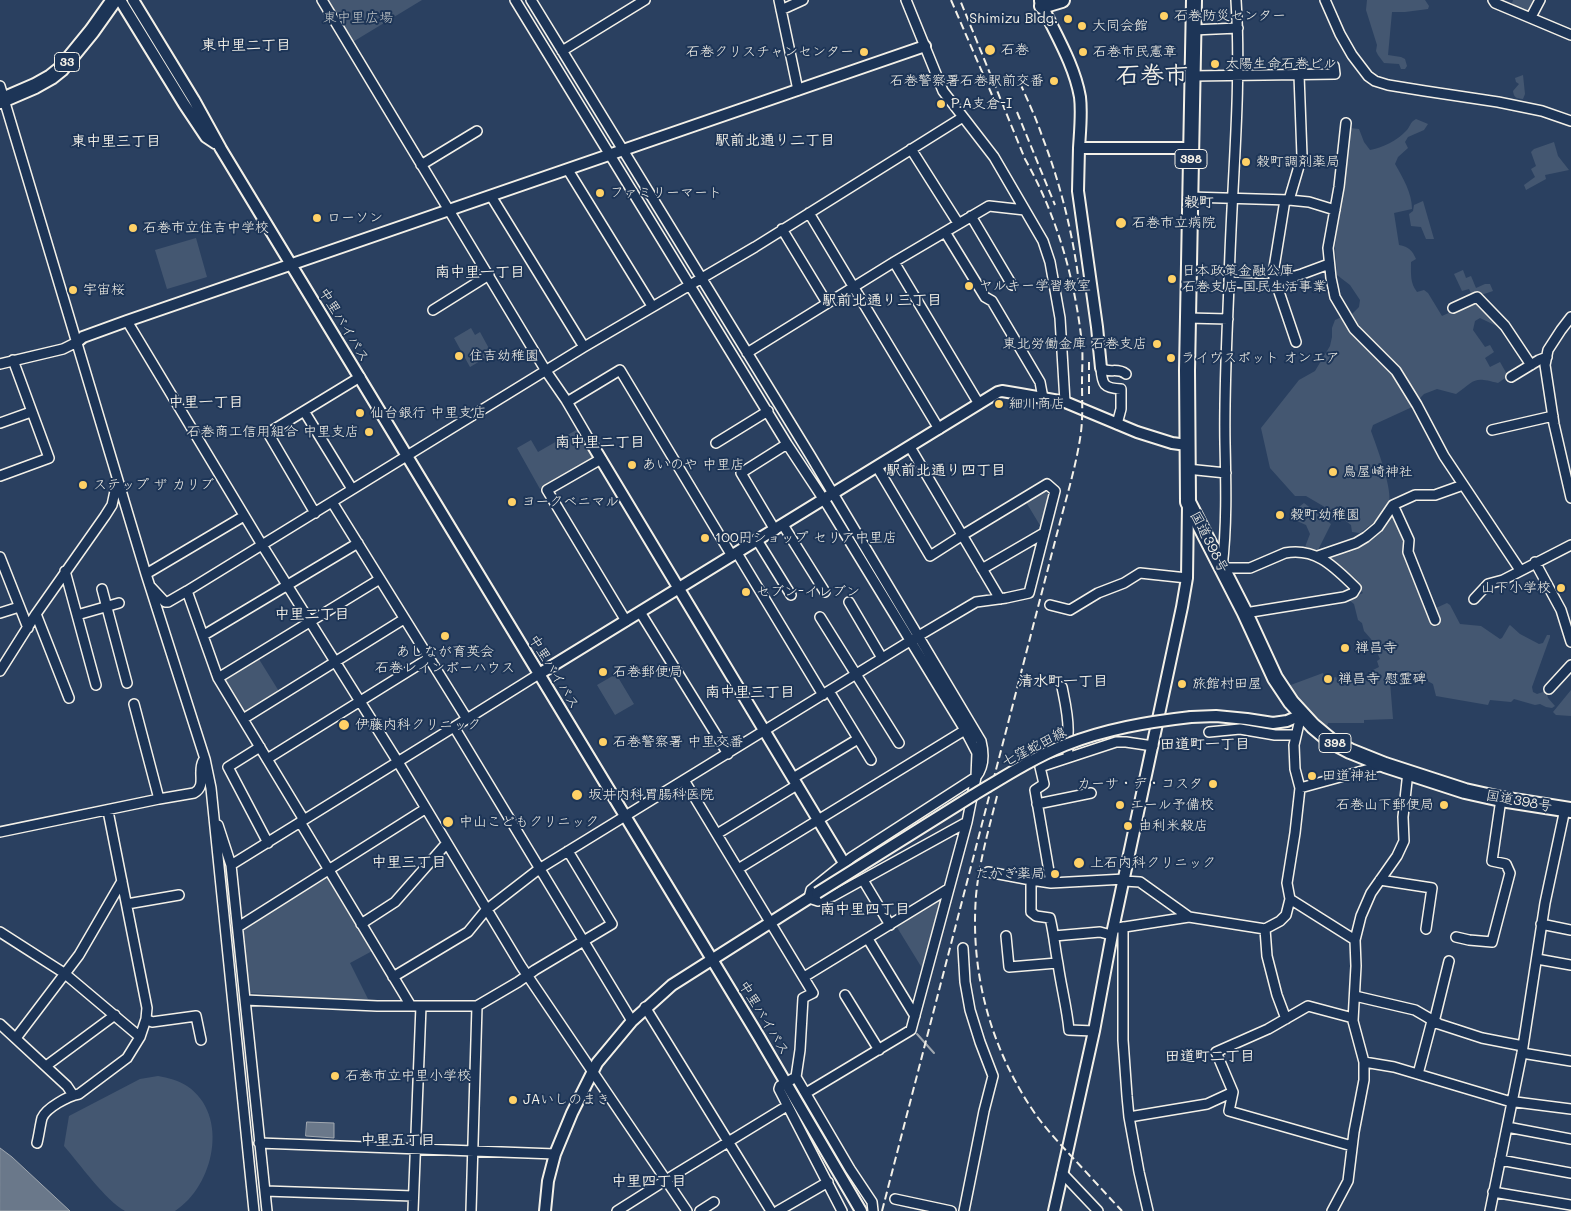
<!DOCTYPE html>
<html>
<head>
<meta charset="utf-8">
<style>
  body { margin:0 }
  canvas { display:block; background:#2a4060 }
</style>
</head>
<body>
<canvas width="1571" height="1211"></canvas>
<script>
const c = document.querySelector('canvas').getContext('2d');
c.lineJoin = 'round';
function fillPath(path, color) {
  c.fillStyle = color;
  c.fill(path, 'evenodd');
}
function stroke(path, color, width, dash) {
  c.strokeStyle = color;
  c.lineWidth = width;
  c.lineCap = dash ? 'butt' : 'round';
  c.setLineDash(dash || []);
  c.stroke(path);
}
function label(font, color, halo, rows, align = 'center') {
  c.font = font + ' Mali,"Klee One",sans-serif';
  c.lineWidth = 4;
  c.setLineDash([]);
  c.textBaseline = 'middle';
  c.strokeStyle = halo;
  c.fillStyle = color;
  for (const [text, x, y, turn = 0] of rows) {
    c.save();
    c.translate(x, y);
    c.rotate((+turn || 0) * Math.PI / 180);
    c.textAlign = isNaN(turn) ? turn : align;
    if (halo) c.strokeText(text, 0, 0);
    c.fillText(text, 0, 0);
    c.restore();
  }
}
fillPath(new Path2D(`
  M325 0H422L351 43Z
  M1367 0H1425L1429 6 1428 9 1405 12H1392L1388 55 1401 57 1405 59 1407 66 1405 69H1401L1399 64 1384 63 1378 55 1376 51 1377 45 1366 10Z
  M1513 0H1535L1529 13 1511 6Z
  M1523 75 1525 94 1523 99C1516 98 1514 98 1513 91L1519 84 1516 82 1515 78Z
  M1416 119 1428 124 1424 130 1408 137 1405 142 1408 148 1398 157 1395 164C1403 178 1412 193 1412 209L1394 213 1399 245C1409 247 1412 250 1416 259L1411 262C1411 274 1410 283 1417 292L1424 290 1428 293 1442 316 1477 300 1503 329 1480 318 1475 321 1473 330 1485 347 1490 345 1494 352 1485 358 1490 367 1500 362 1508 376 1498 383C1473 376 1475 380 1456 394L1437 389 1424 394 1410 408 1373 425 1371 431C1376 445 1395 494 1388 506 1382 518 1370 525 1360 533L1352 532 1351 525 1335 513 1306 496H1295L1270 468 1261 428 1299 380 1315 371 1330 346 1332 337V328L1335 320 1344 316 1349 317 1359 307 1360 300 1350 285 1337 275 1335 247 1349 128 1359 129 1364 142 1370 150C1382 148 1398 140 1406 131 1411 126 1409 123 1416 119Z
  M1554 142 1558 156 1569 170 1545 175 1546 179 1526 190 1524 185 1535 177 1531 169 1536 166 1531 152 1534 149Z
  M1423 201 1434 239H1426L1421 227 1411 226 1409 214 1413 211 1414 205Z
  M196 238 207 277 167 289 155 250Z
  M1463 270 1466 278 1471 276 1476 288 1485 284H1490L1493 291 1481 295H1472L1469 289 1462 291 1454 274Z
  M471 328 475 335 480 332 492 354 470 367 454 338Z
  M578 429 593 456V459L540 489 517 448 531 440 538 452Z
  M1044 490 1050 495 1041 527 1026 502Z
  M1304 503 1331 524 1318 550 1305 547 1310 534 1306 525 1297 521 1294 511Z
  M1392 517 1405 539 1404 551 1436 627 1440 624 1436 608 1447 603 1450 605 1460 624 1481 626 1500 639 1502 638 1509 626 1510 625 1520 634 1539 644 1543 643 1547 635H1550V637L1532 687 1533 692 1537 694 1546 691 1548 698 1555 706 1552 708 1546 707 1540 704 1535 705 1514 699 1511 702 1490 700 1488 705 1436 696 1433 684 1424 679 1418 680 1413 670 1414 674 1390 682 1393 719 1364 720V723H1328L1326 730 1297 700 1288 686 1323 673 1326 680 1336 677 1339 684 1343 686 1370 675 1369 672 1379 667 1377 661 1380 659 1371 639 1364 631 1362 623 1358 620 1354 604 1348 599 1363 593 1328 557C1357 548 1374 543 1392 517Z
  M257 656 280 693 244 716 221 679Z
  M616 674 634 704 615 715 597 685Z
  M1571 690V716L1556 715 1553 712Z
  M327 874 374 950 350 963 368 999H338L250 993 241 927Z
  M945 893 922 968 895 924Z
  M158 1076C168 1078 178 1080 187 1086 230 1115 214 1186 175 1211H125C106 1201 79 1163 64 1146L69 1116 140 1079Z`), '#445771');
const water = new Path2D(`
  M307 1122 334 1123V1138L306 1136Z
  M0 1148 12 1157 70 1211H0Z`);
fillPath(water, '#6a788a');
stroke(water, '#a1a8b0', 1);
stroke(new Path2D(`
  M917 1034 934 1053`), '#a1a8b0', 2);
const minor = new Path2D(`
  M322 0 546 371 566 400 590 441
  M515 0 787 444 828 506 965 730 977 753 976 777 967 822 911 1030 806 1093
  M531 0 810 455 981 741C984 753 984 767 976 777L852 857 811 890 809 898 818 901 833 896 967 822
  M779 0 798 90
  M906 0 943 91 994 157 1043 241 1050 262 1060 318 1065 402
  M1236 0C1242 94 1231 190 1229 284 1227 337 1224 390 1225 443 1226 485 1227 526 1222 568H1250L1285 553C1317 547 1335 568 1356 588L1353 593 1344 597 1245 613
  M1325 0 1340 34 1352 55 1368 76 1375 81 1388 85 1425 91 1498 102 1542 111 1571 121
  M1493 0 1495 3 1571 35
  M781 10 803 0
  M1531 17 1540 0
  M1193 30 1238 28
  M562 51 645 0
  M1192 76 1335 74 1334 66
  M0 86 146 574 205 759 211 788 254 1211
  M1346 123 1339 187 1328 248 1331 278 1335 297 1354 329 1396 371 1417 405 1444 456 1520 570
  M911 149 958 223
  M421 165 477 131
  M568 170 652 306
  M491 196 584 347
  M1190 197 1289 200 1309 202 1335 210
  M1285 200 1273 274 1296 342
  M1289 200 1302 156 1299 75
  M809 213 939 429
  M971 216 1012 285
  M782 229 827 303
  M945 232 985 297 992 301 1040 382 1043 398
  M894 262 979 404
  M1229 282 1267 284 1302 274 1329 264
  M1453 308 1477 297 1505 326 1531 365
  M433 310 489 275
  M1571 317 1561 330 1548 350 1545 365 1554 424 1571 498
  M1188 318 1228 319
  M127 321 262 545 398 762 521 966 687 1211
  M747 353 894 262 989 206 1025 210
  M0 364 63 349 77 342
  M1511 377 1539 360 1547 357
  M567 402 620 370 732 556
  M304 411 352 489
  M0 423 31 412
  M1117 424 1121 409V389C1104 388 1102 385 1101 368 1110 374 1117 367 1126 374
  M1492 430 1553 416
  M716 443 768 411
  M910 447 1000 599
  M601 459 547 490 626 621
  M1187 469 1226 473
  M0 476 49 458 13 360
  M332 502 467 719
  M1393 505 1409 540 1408 552 1435 620
  M315 513 268 433 360 377
  M783 525 825 592
  M775 530 741 473 787 444
  M757 540 791 595
  M737 553 823 695
  M1318 556 1356 543 1366 537 1378 527 1393 505 1415 495H1435L1463 485
  M0 557 28 628
  M1535 562 1561 610 1571 642
  M982 569 1044 533
  M65 571 96 685
  M146 574 244 516
  M151 587 165 602H168L187 591 584 347 755 247 963 117
  M102 589 127 683
  M187 591 218 678 304 820
  M1474 599 1488 584 1503 580 1571 545
  M849 602 882 658
  M1050 605 1070 610 1098 593 1124 583 1140 573 1187 578
  M640 612 728 754
  M0 613 19 607
  M36 614 69 698
  M77 615 119 603
  M820 617 899 743
  M204 635 358 543
  M0 671 36 614 105 516 112 505 117 482
  M539 674 454 727 632 1021
  M218 678 380 579
  M1062 687C1065 702 1069 718 1068 734 1068 743 1066 749 1069 757
  M1549 689 1571 665
  M829 691 871 760
  M134 704 159 799
  M243 719 404 619
  M1209 732 1240 729 1275 735H1296
  M260 747 228 767 268 843
  M267 759 428 659
  M793 778 858 739
  M684 780 813 993 803 998 800 1050 796 1077 850 1169 872 1202 873 1211
  M1300 788 1384 765
  M1037 804 1091 793
  M300 822 411 1006
  M218 825 231 865
  M0 832 159 799 194 793C207 786 197 772 203 761
  M717 834 797 785
  M738 869 965 730
  M988 872 1031 880
  M863 880 890 925
  M1380 880 1432 888 1426 929
  M1124 881 1140 882 1189 917 1265 929 1280 921 1286 915 1290 899 1287 883 1295 833 1300 788 1295 769 1294 745 1301 715
  M1051 883 1125 879
  M1290 899 1355 940
  M127 904 179 895
  M361 924 395 902 446 844
  M1541 924 1571 930
  M238 927 425 809
  M1123 927V1040L1127 1096 1129 1117 1139 1172 1148 1211
  M1118 928 1189 917
  M1265 929 1267 956 1277 995 1286 1019
  M0 932 64 973 140 1037
  M1006 936 1009 967 1057 963
  M1054 936 1100 932 1111 935
  M1456 937 1469 940 1492 942 1510 873 1506 864 1492 861 1501 799
  M868 939 915 1016
  M963 948 965 982 970 1010 980 1042 993 1076 984 1111 964 1211
  M1537 959 1571 965
  M393 977 468 932 486 910 539 869 910 641 976 602 1006 598 1029 593 1055 491 1047 484 966 533 930 556 877 467
  M804 977 948 889
  M845 995 879 1050
  M1355 996 1415 1010 1439 1024 1482 1038 1523 1046
  M245 1000 377 1006H477L518 982 535 970 612 924 568 851
  M645 1007 771 1211
  M146 1019 152 1022 196 1016 201 1040
  M1434 1022 1449 961
  M0 1024 67 1086 73 1095
  M1094 1031 1069 1030C1067 1008 1061 986 1058 964 1055 949 1054 934 1050 918L1036 916 1031 912V880L1051 883 1035 790 1044 784 1040 767 1116 742H1126L1153 746
  M16 1038 79 955 122 881
  M1522 1053 1571 1061
  M1364 1062 1394 1067 1508 1101 1571 1109
  M46 1066 115 1015
  M1418 1074 1432 1021
  M796 1077 780 1086 779 1089 842 1211
  M1129 1117 1207 1104 1233 1092
  M1507 1127 1571 1139
  M37 1143C39 1135 40 1126 42 1118 46 1108 68 1096 79 1094L127 1058 140 1037 146 1019 147 1008 108 811
  M259 1143 555 1154
  M1352 1146 1229 1111 1233 1092 1216 1052 1268 1029 1308 1006 1353 1018
  M1500 1160 1571 1173
  M1062 1173 1098 1211
  M265 1191 413 1196
  M1493 1192 1571 1205
  M895 1199 951 1211
  M267 1211 231 865 454 727
  M413 1211 421 1006
  M471 1211 477 1006
  M617 1211 674 1175 787 1106
  M700 1211 714 1202
  M778 1211 828 1182
  M1332 1211 1348 1181 1354 1132 1364 1080V1062L1353 1021 1356 966 1355 940 1361 916 1371 893 1397 856 1404 841 1403 817 1408 772
  M1490 1211 1522 1053 1545 903 1565 809`);
const tertiary = new Path2D(`
  M120 0 184 104 206 137 215 143
  M133 0 194 100 221 149 759 1037 861 1211
  M1040 1C1054 32 1074 63 1080 97 1082 113 1080 131 1079 148H1191
  M1079 148 1078 191 1097 327 1101 368
  M77 342 83 337 127 321 925 46
  M590 441 844 863
  M539 674 998 392 1002 391 1020 394 1065 402 1137 432 1172 443 1187 445
  M1191 717 1216 716 1247 719 1273 723 1287 721 1301 715
  M545 1211 548 1181 555 1154 572 1113 597 1063 632 1021 672 985 817 893
  M1054 1211 1094 1031 1113 929 1182 607 1187 578 1188 505`);
const primary = new Path2D(`
  M1042 6 1062 0
  M0 101 35 86 51 77 61 69 92 31 114 0`);
const trunk = new Path2D(`
  M1194 0 1187 370 1188 502 1245 613 1275 678 1291 702 1313 726 1331 741 1350 751 1385 765 1465 791 1501 799 1571 810`);
stroke(minor, '#f4f1e8', 12);
stroke(tertiary, '#f4f1e8', 14);
stroke(primary, '#f4f1e8', 18);
stroke(trunk, '#f4f1e8', 18);
stroke(minor, '#1d3557', 9);
stroke(tertiary, '#1d3557', 10);
stroke(primary, '#1d3557', 14);
stroke(trunk, '#1d3557', 14);
stroke(new Path2D(`
  M951 0 992 95
  M1020 83C1028 101 1036 118 1042 136 1060 182 1073 234 1079 283
  M1017 112 1055 205
  M1089 362V397
  M997 796C989 829 979 862 976 896 970 974 991 1050 1036 1115 1047 1130 1060 1144 1073 1158 1089 1175 1105 1193 1122 1211
  M882 1211 1060 522C1068 492 1077 462 1081 432 1083 416 1082 399 1082 383 1082 370 1083 357 1082 344 1075 279 1057 216 1025 159L960 0`), '#f4f1e8', 2, [8, 4]);
const tertiaryBridge = new Path2D(`
  M817 893C869 861 920 828 972 796 1002 778 1033 758 1065 745 1106 729 1147 722 1191 717`);
stroke(tertiaryBridge, '#f4f1e8', 14, []);
stroke(tertiaryBridge, '#1d3557', 10);
for (const [x, y, r, color] of [
  [1164,16,5,"#ffd166"],
  [1068,19,5,"#ffd166"],
  [1082,26,5,"#ffd166"],
  [990,50,6,"#ffd166"],
  [864,52,5,"#ffd166"],
  [1083,52,5,"#ffd166"],
  [1215,64,5,"#ffd166"],
  [1054,81,5,"#ffd166"],
  [941,104,5,"#ffd166"],
  [1246,162,5,"#ffd166"],
  [600,193,5,"#ffd166"],
  [317,218,5,"#ffd166"],
  [1121,223,6,"#ffd166"],
  [133,228,5,"#ffd166"],
  [1172,279,5,"#ffd166"],
  [969,286,5,"#ffd166"],
  [73,290,5,"#ffd166"],
  [1157,344,5,"#ffd166"],
  [459,356,5,"#ffd166"],
  [1171,358,5,"#ffd166"],
  [999,404,5,"#ffd166"],
  [360,413,5,"#ffd166"],
  [369,432,5,"#ffd166"],
  [632,465,5,"#ffd166"],
  [1333,472,5,"#ffd166"],
  [83,485,5,"#ffd166"],
  [512,502,5,"#ffd166"],
  [1280,515,5,"#ffd166"],
  [705,538,5,"#ffd166"],
  [1561,588,5,"#ffd166"],
  [746,592,5,"#ffd166"],
  [445,636,5,"#ffd166"],
  [1345,648,5,"#ffd166"],
  [603,672,5,"#ffd166"],
  [1328,679,5,"#ffd166"],
  [1182,684,5,"#ffd166"],
  [344,725,6,"#ffd166"],
  [603,742,5,"#ffd166"],
  [1312,776,5,"#ffd166"],
  [1213,784,5,"#ffd166"],
  [577,795,6,"#ffd166"],
  [1120,805,5,"#ffd166"],
  [1444,805,5,"#ffd166"],
  [448,822,6,"#ffd166"],
  [1128,826,5,"#ffd166"],
  [1079,863,6,"#ffd166"],
  [1055,874,5,"#ffd166"],
  [335,1076,5,"#ffd166"],
  [513,1100,5,"#ffd166"]
]) {
  const dot = new Path2D();
  dot.arc(x, y, r, 0, 2 * Math.PI);
  c.fillStyle = color;
  c.fill(dot);
  stroke(dot, '#1d3557', 2);
}
for (const [x, y, w] of [
  [67,62,25],
  [1191,159,32],
  [1335,743,32]
]) {
  const box = new Path2D();
  box.roundRect(x - w / 2, y - 9.5, w, 19, 4);
  c.fillStyle = '#1d3557';
  c.fill(box);
  stroke(box, '#f4f1e8', 1);
}
label('bold 12px', '#f4f1e8', null, [
  ["33",67,62],
  ["398",1191,159],
  ["398",1335,743]
]);
label('14px', '#f4f1e8', '#1d3557', [
  ["石巻防災センター",1174,16],
  ["Shimizu Bldg.",1058,19,"right"],
  ["大同会館",1092,26],
  ["石巻",1001,50],
  ["石巻クリスチャンセンター",854,52,"right"],
  ["石巻市民憲章",1093,52],
  ["太陽生命石巻ビル",1225,64],
  ["石巻警察署石巻駅前交番",1044,81,"right"],
  ["P.A支倉-I",951,104],
  ["穀町調剤薬局",1256,162],
  ["ファミリーマート",610,193],
  ["ローソン",327,218],
  ["石巻市立病院",1132,223],
  ["石巻市立住吉中学校",143,228],
  ["日本政策金融公庫",1182,271],
  ["石巻支店 国民生活事業",1182,287],
  ["ヤルキー学習教室",979,286],
  ["宇宙桜",83,290],
  ["東北労働金庫 石巻支店",1147,344,"right"],
  ["住吉幼稚園",469,356],
  ["ライヴスポット オンエア",1181,358],
  ["細川商店",1009,404],
  ["仙台銀行 中里支店",370,413],
  ["石巻商工信用組合 中里支店",359,432,"right"],
  ["あいのや 中里店",642,465],
  ["鳥屋崎神社",1343,472],
  ["ステップ ザ カリブ",93,485],
  ["ヨークベニマル",522,502],
  ["穀町幼稚園",1290,515],
  ["100円ショップ セリア中里店",715,538],
  ["山下小学校",1551,588,"right"],
  ["セブン-イレブン",756,592],
  ["禅昌寺",1355,648],
  ["あしなが育英会",445,652,"center"],
  ["石巻レインボーハウス",445,668,"center"],
  ["石巻郵便局",613,672],
  ["禅昌寺 慰霊碑",1338,679],
  ["旅館村田屋",1192,684],
  ["伊藤内科クリニック",355,725],
  ["石巻警察署 中里交番",613,742],
  ["田道神社",1322,776],
  ["カーサ・デ・コスタ",1203,784,"right"],
  ["坂井内科胃腸科医院",588,795],
  ["エール予備校",1130,805],
  ["石巻山下郵便局",1434,805,"right"],
  ["中山こどもクリニック",459,822],
  ["由利米穀店",1138,826],
  ["上石内科クリニック",1090,863],
  ["たかぎ薬局",1045,874,"right"],
  ["石巻市立中里小学校",345,1076],
  ["JAいしのまき",523,1100]
], 'left');
label('14px', '#bfc3c4', '#1d3557', [
  ["東中里広場",358,18]
]);
label('14px', '#f4f1e8', '#1d3557', [
  ["中里バイパス",344,325,59],
  ["国道398号",1209,542,63],
  ["中里バイパス",554,672,59],
  ["七窪蛇田線",1034,747,-27],
  ["国道398号",1519,801,10],
  ["中里バイパス",764,1018,59]
]);
label('bold 15px', '#f4f1e8', '#1d3557', [
  ["東中里二丁目",246,45],
  ["駅前北通り二丁目",775,140],
  ["東中里三丁目",116,141],
  ["穀町",1199,202],
  ["南中里一丁目",480,272],
  ["駅前北通り三丁目",882,300],
  ["中里一丁目",206,402],
  ["南中里二丁目",600,442],
  ["駅前北通り四丁目",946,470],
  ["中里二丁目",312,614],
  ["清水町一丁目",1063,681],
  ["南中里三丁目",750,692],
  ["田道町一丁目",1205,744],
  ["中里三丁目",409,862],
  ["南中里四丁目",865,909],
  ["田道町二丁目",1210,1056],
  ["中里五丁目",398,1140],
  ["中里四丁目",649,1181]
]);
label('bold 24px', '#f4f1e8', '#1d3557', [
  ["石巻市",1152,76]
]);
</script>
</body>
</html>
